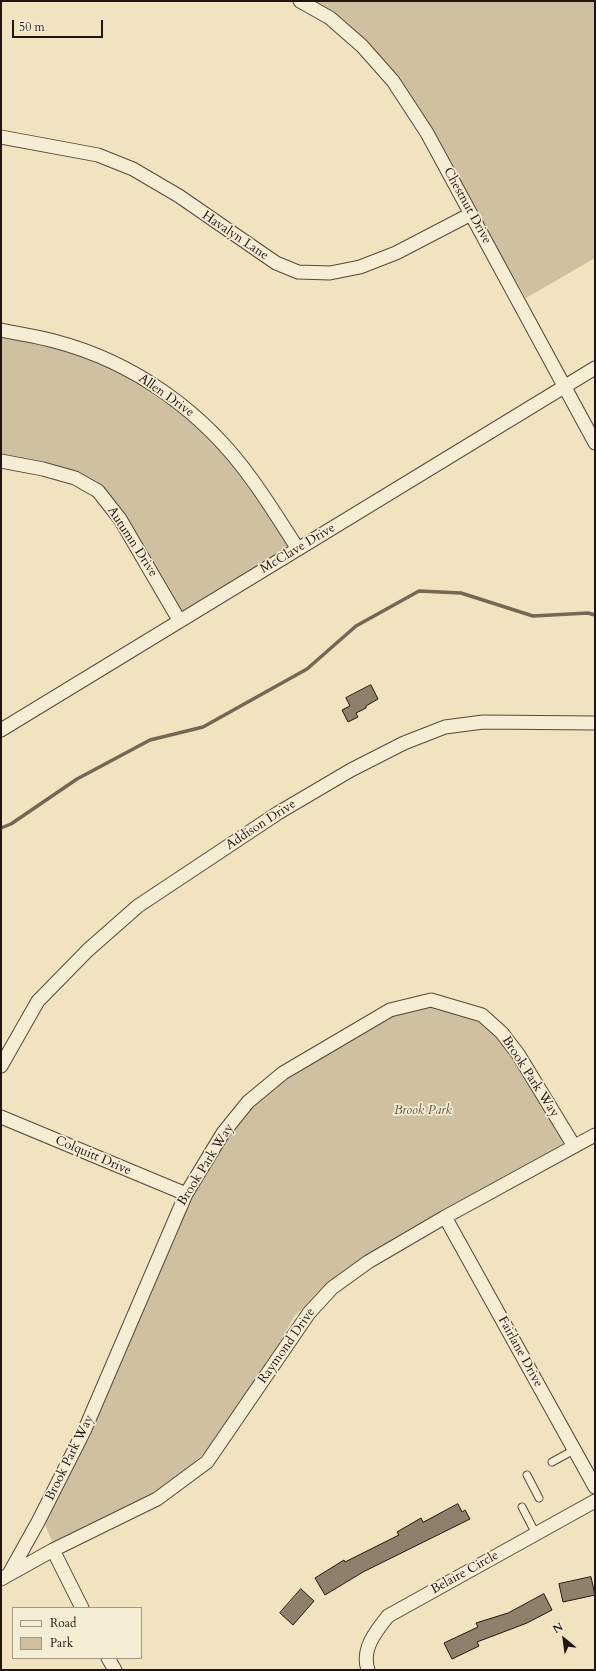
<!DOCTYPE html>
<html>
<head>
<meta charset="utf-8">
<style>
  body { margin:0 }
  #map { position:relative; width:596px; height:1671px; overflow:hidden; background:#f1e3bf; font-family:Cardo,serif }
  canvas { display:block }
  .frame { position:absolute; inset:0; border:2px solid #22150f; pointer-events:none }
  .legend { position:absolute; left:12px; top:1607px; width:130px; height:52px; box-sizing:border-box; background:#f6edd5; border:1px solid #a19786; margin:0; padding:5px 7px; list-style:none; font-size:12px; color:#22150f }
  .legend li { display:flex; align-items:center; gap:8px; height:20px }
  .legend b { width:20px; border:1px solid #a19786 }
  .north { position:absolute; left:544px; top:1619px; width:40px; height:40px; -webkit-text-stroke:3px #f6edd5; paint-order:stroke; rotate:331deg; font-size:11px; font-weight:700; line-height:16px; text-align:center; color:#22150f }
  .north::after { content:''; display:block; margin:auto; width:14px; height:18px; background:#22150f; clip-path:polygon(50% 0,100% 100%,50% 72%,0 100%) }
  .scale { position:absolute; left:12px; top:20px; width:91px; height:18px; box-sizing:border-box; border:2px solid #22150f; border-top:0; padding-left:5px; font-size:12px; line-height:14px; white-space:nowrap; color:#22150f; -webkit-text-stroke:3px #f6edd5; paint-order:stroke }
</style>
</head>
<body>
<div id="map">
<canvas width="596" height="1671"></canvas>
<div class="frame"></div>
<ul class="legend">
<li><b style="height:5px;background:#f6edd5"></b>Road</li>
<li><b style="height:11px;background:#cec0a1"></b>Park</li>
</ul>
<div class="north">N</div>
<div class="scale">50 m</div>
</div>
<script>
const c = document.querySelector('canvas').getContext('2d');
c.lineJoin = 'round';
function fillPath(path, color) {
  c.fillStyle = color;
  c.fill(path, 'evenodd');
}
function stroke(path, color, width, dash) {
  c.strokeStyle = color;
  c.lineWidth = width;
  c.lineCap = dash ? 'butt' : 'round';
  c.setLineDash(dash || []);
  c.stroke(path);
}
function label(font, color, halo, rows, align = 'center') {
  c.font = font + ' Cardo,serif';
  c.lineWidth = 3.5;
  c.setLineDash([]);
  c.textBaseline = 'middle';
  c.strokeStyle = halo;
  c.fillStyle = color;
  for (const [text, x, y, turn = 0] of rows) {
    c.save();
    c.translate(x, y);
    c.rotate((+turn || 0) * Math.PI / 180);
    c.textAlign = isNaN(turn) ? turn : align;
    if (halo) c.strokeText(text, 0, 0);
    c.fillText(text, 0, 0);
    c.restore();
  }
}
fillPath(new Path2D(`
  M298 1H595V258L526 298 422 123 360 41Z
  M1 330 116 361 233 455 301 549 183 618 115 511 79 480 1 459Z
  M405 1003 464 1009 513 1050 574 1150 379 1248 295 1315 255 1387 210 1448 168 1487 54 1546 42 1517 161 1255 226 1127 282 1073Z`), '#cec0a1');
stroke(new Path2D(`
  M1 828 11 824 77 779 150 740 203 727 307 669 356 626 419 591 461 593 533 616 588 613 595 615`), '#746755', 3.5);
const building = new Path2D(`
  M371 685 378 699 366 706V708L356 713 358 717 348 722 342 710 350 706 346 698Z
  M458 1504 462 1512 465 1510 470 1519 363 1572 325 1595 315 1578 344 1560 345 1562 399 1535 397 1532 421 1518 423 1522Z
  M591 1577 595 1595 563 1602 559 1584Z
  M301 1589 314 1601 293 1625 280 1613Z
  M544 1594 552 1610 527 1623 477 1642 479 1646 452 1659 444 1643 478 1627 476 1623 508 1613Z`);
fillPath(building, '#8e806b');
stroke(building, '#22150f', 1);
const service = new Path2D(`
  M552 1462 574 1450
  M527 1475 539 1498
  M522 1507 536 1534`);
const minor = new Path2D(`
  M300 1 330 18 362 46 393 81 427 133 595 443
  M1 137 98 155 133 169 179 196 276 263 298 272 330 273 360 267 396 253 471 214
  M1 330C19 334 37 336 54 341 135 362 205 413 253 481 269 503 283 526 298 549
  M1 461 43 469 75 478 98 491 120 519 179 620
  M1 730 595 368
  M1 1066 38 1001 88 950 138 906 278 813 351 770 404 743 445 727 483 722 595 723
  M1 1117 186 1194
  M445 1217 595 1487
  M53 1550 82 1608
  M9 1574 38 1522 85 1429 186 1194 223 1133 248 1102 283 1073 390 1010 431 1000 482 1015 502 1033 518 1054 574 1146
  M1 1579 53 1550 157 1499 207 1462 309 1313 332 1288 368 1262 445 1217 595 1135
  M108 1658 115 1670
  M368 1670C361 1649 376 1631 388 1616L595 1501`);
stroke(service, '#56483b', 9);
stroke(minor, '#56483b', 15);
stroke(service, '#f6edd5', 7);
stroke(minor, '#f6edd5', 13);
label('13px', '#22150f', '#f6edd5', [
  ["Chestnut Drive",467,206,61],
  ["Havalyn Lane",235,236,34],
  ["Allen Drive",166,396,35],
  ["Autumn Drive",132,542,57],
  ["McClave Drive",298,549,-31],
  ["Addison Drive",261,825,-33],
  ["Brook Park Way",530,1077,57],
  ["Colquitt Drive",93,1156,23],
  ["Brook Park Way",206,1165,-58],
  ["Raymond Drive",287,1346,-55],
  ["Fairlane Drive",520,1352,61],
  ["Brook Park Way",70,1458,-64],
  ["Belaire Circle",465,1573,-29]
]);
label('italic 13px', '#5e5142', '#f6edd5', [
  ["Brook Park",423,1111]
]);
</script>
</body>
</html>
